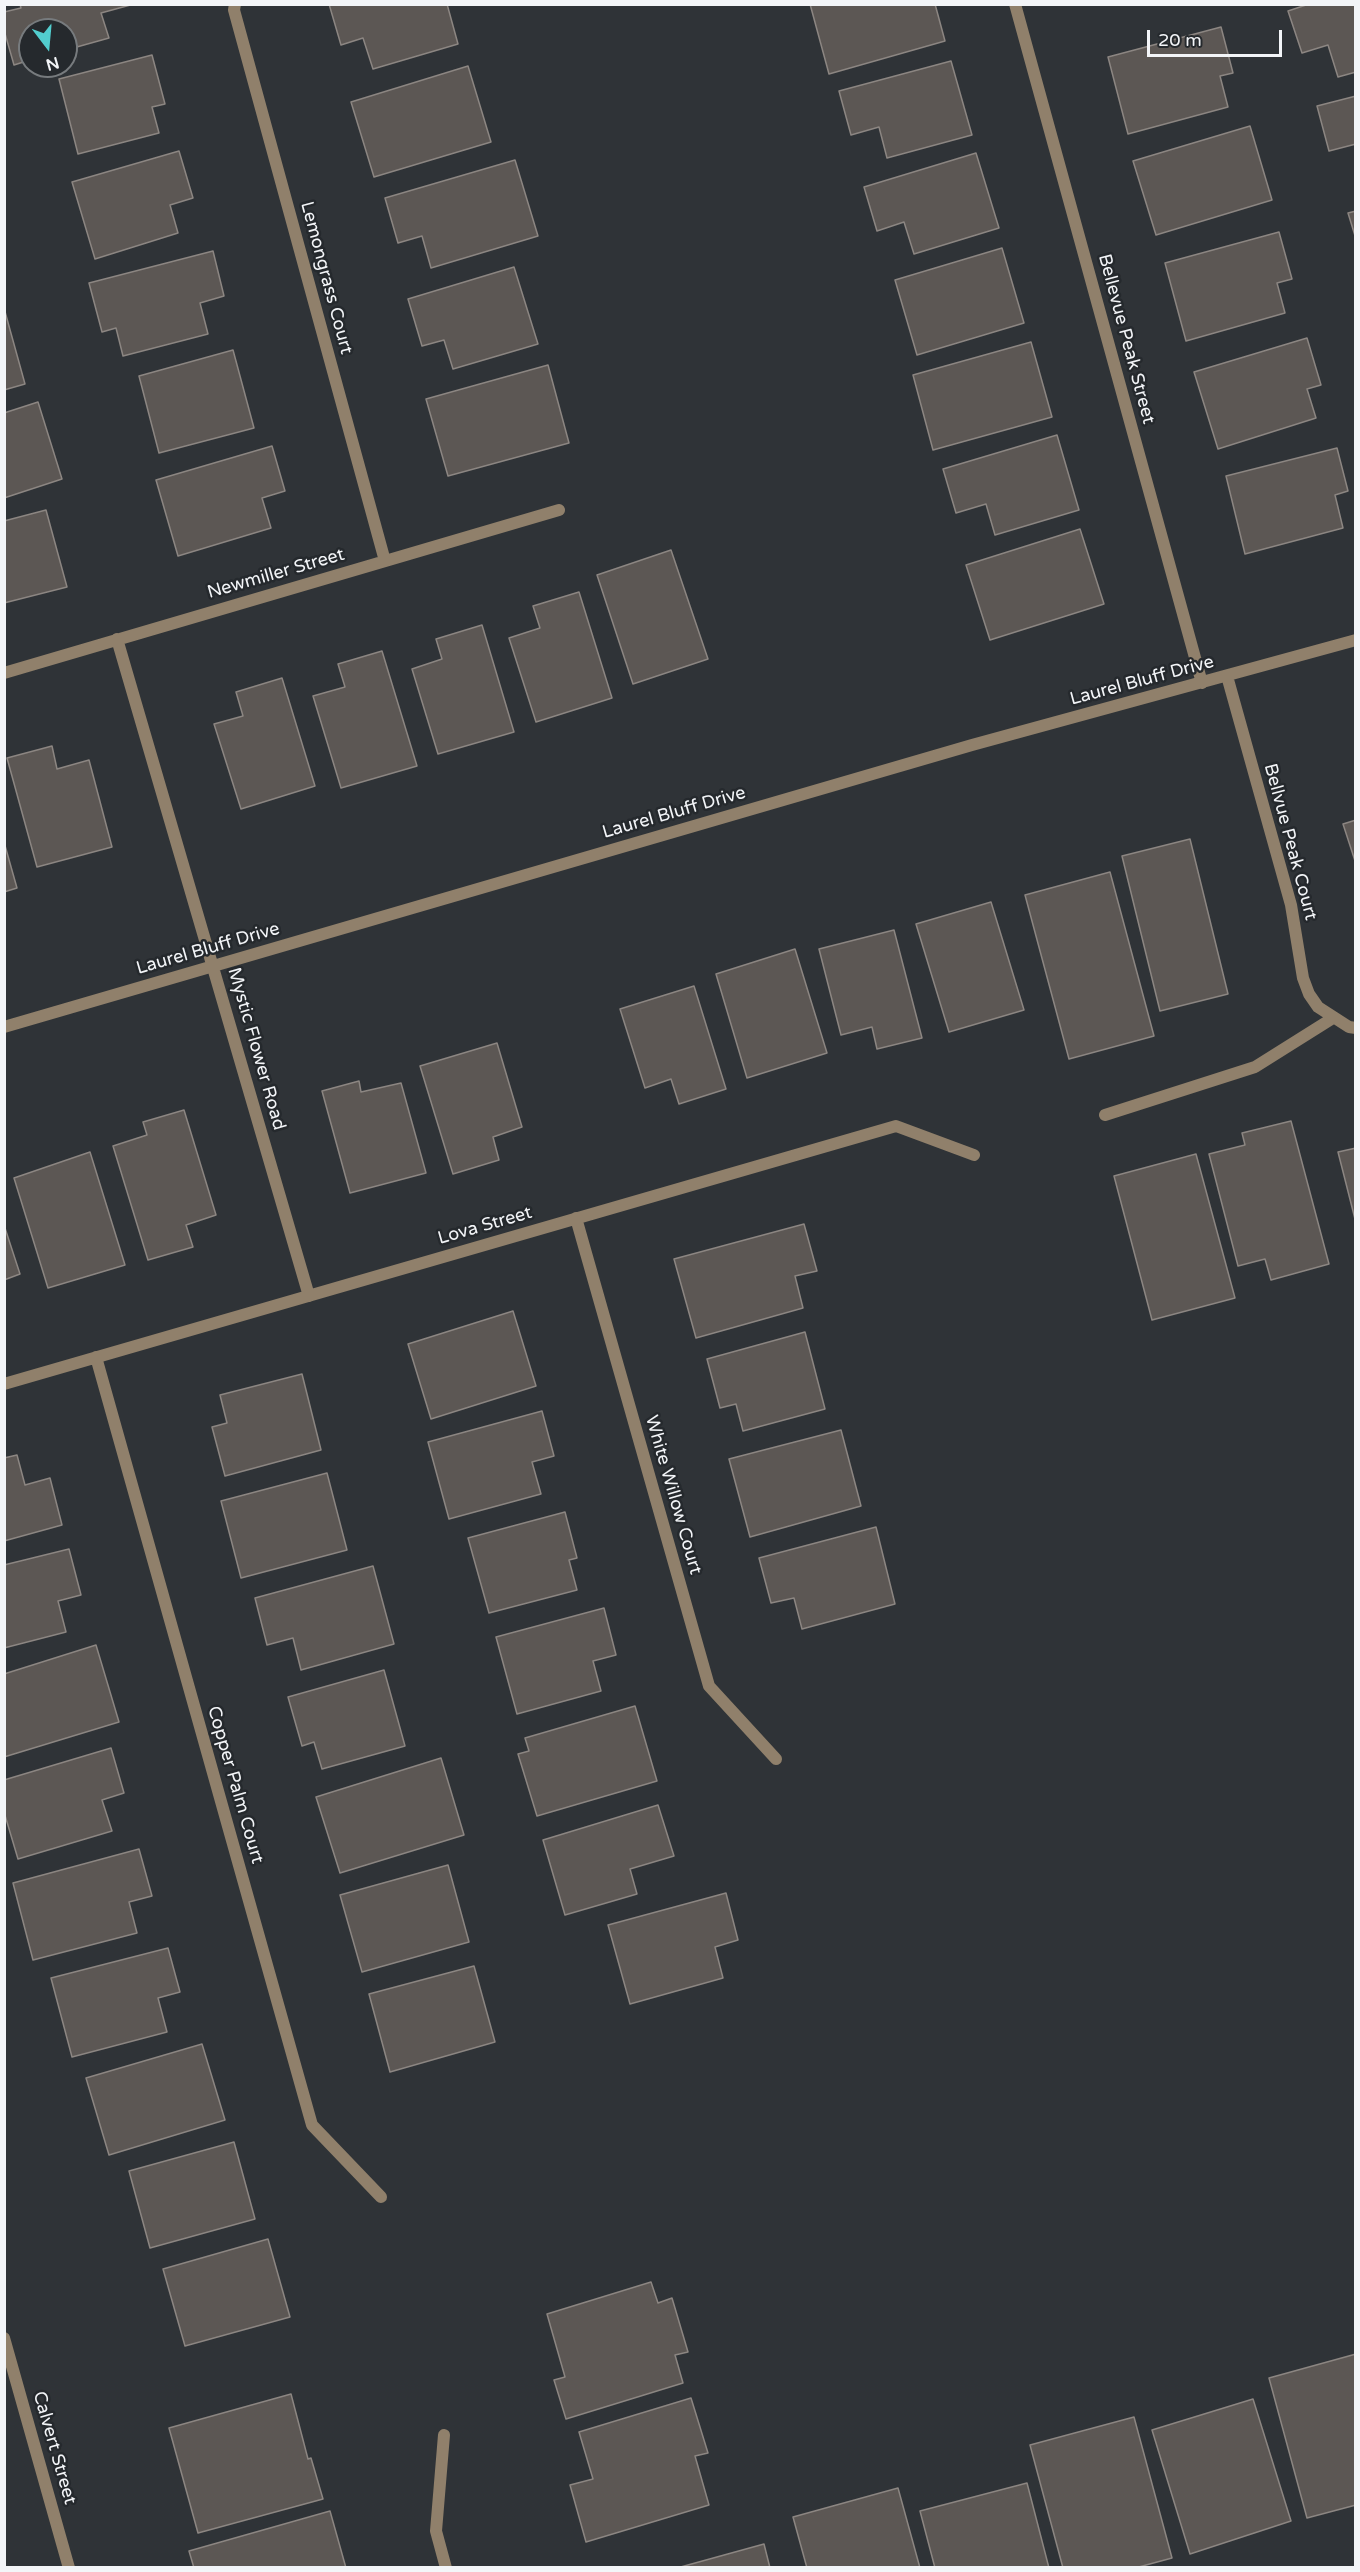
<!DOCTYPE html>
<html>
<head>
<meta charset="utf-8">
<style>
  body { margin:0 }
  #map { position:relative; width:1360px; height:2572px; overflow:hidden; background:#2f3337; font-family:"Varela Round",sans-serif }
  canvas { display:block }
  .frame { position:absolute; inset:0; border:6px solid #f3f5f8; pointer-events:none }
  .north { position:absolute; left:18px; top:18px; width:60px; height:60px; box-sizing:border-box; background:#25292d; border:2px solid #777b7e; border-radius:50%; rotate:164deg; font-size:16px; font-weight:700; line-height:24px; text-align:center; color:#f3f5f8 }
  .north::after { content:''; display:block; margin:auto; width:21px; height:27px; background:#52cdce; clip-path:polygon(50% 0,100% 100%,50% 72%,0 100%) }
  .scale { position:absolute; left:1147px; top:30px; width:135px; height:27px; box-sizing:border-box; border:3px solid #f3f5f8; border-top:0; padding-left:8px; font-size:18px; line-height:21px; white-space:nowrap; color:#f3f5f8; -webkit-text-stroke:4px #25292d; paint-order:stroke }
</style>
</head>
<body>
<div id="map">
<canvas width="1360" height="2572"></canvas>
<div class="frame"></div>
<div class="north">N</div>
<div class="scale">20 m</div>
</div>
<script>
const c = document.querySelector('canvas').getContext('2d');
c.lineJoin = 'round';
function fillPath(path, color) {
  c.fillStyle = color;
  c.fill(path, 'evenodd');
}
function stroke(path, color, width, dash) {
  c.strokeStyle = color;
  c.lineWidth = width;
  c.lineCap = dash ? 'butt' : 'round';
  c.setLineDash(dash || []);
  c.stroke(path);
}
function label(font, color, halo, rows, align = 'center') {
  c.font = font + ' "Varela Round",sans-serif';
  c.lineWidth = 5;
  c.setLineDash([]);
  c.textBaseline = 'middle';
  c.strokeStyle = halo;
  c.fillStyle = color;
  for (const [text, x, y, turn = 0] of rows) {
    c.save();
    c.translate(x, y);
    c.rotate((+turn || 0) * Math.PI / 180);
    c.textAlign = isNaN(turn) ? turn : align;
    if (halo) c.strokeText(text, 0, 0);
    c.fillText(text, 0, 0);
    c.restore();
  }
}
const building = new Path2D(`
  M20 4H134L101 13 109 38 66 50V30H30V60L14 65 4 30V12L21 8Z
  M329 4H447L458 44 373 69 363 38 341 45Z
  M810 4H935L945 41 829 74Z
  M1309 4H1356V72L1338 77 1328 45 1302 53 1288 11Z
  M1221 27 1233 73 1220 76 1228 107 1128 134 1108 57Z
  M152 55 165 104 152 107 159 133 78 154 59 79Z
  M951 61 972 135 887 158 879 127 851 135 839 91Z
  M468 66 491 142 374 177 351 102Z
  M1356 96V144L1329 151 1317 106Z
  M1250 126 1272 200 1156 235 1133 161Z
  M179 151 193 198 170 205 178 233 95 259 72 182Z
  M976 153 999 228 914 254 904 222 877 231 864 187Z
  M515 160 538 236 431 268 422 236 398 243 385 198Z
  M1356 211V239L1348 213Z
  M1279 232 1292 279 1277 283 1285 313 1186 341 1165 263Z
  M1002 248 1024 323 917 355 895 280Z
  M213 251 224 296 200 303 208 334 123 356 116 328 102 332 89 283Z
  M514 267 538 344 453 369 444 340 422 346 408 299Z
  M4 308 25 384 4 390Z
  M1307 338 1321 385 1307 389 1316 418 1218 449 1194 372Z
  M1031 342 1052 417 933 450 913 375Z
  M233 350 254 428 159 453 139 376Z
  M548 365 569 443 448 476 426 399Z
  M38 402 62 479 4 498V413Z
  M1057 435 1079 510 995 535 986 504 956 513 943 469Z
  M272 446 285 491 262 498 271 528 178 556 156 480Z
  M1337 448 1348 491 1335 495 1343 528 1245 554 1226 476Z
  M46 510 67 587 4 603V521Z
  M1080 529 1104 604 990 640 966 565Z
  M671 550 708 659 633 684 597 575Z
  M579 592 612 698 536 722 509 638 540 628 533 606Z
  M482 625 514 732 438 754 412 669 442 659 436 639Z
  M382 651 417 766 341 788 313 696 345 687 338 664Z
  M282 678 315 786 241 809 214 724 243 716 236 692Z
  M52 746 57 769 89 760 112 847 37 867 7 758Z
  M1356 820V864L1343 824Z
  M1190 839 1228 994 1160 1011 1122 856Z
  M4 842 17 888 4 892Z
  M1110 872 1154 1036 1069 1059 1025 895Z
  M991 902 1024 1010 949 1032 916 924Z
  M894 930 922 1038 877 1049 872 1027 841 1035 819 949Z
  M795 949 827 1053 747 1078 716 974Z
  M694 986 726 1089 679 1104 671 1079 645 1088 620 1009Z
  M497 1043 522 1127 493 1137 499 1160 453 1174 420 1066Z
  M359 1081 361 1092 401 1083 426 1173 350 1193 322 1091Z
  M184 1110 216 1215 186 1225 193 1247 148 1260 113 1146 147 1135 143 1122Z
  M1291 1121 1329 1264 1271 1280 1265 1259 1238 1266 1209 1154 1245 1145 1242 1133Z
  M1356 1148V1223L1338 1152Z
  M90 1152 125 1265 48 1288 14 1178Z
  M1196 1154 1235 1298 1152 1320 1114 1176Z
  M804 1224 817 1271 795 1276 803 1308 696 1338 674 1259Z
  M4 1225 20 1274 4 1280Z
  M513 1311 536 1386 431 1419 408 1344Z
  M805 1332 825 1409 743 1431 736 1404 720 1408 707 1359Z
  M302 1374 321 1450 225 1476 212 1427 227 1423 220 1395Z
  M542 1411 554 1456 532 1462 541 1494 449 1519 428 1442Z
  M841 1430 861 1506 750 1537 729 1459Z
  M17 1455 25 1485 50 1478 62 1525 4 1541V1458Z
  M327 1473 347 1550 241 1578 221 1501Z
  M565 1512 577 1558 569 1560 577 1590 489 1613 468 1538Z
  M876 1527 895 1604 802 1629 794 1598 771 1603 759 1558Z
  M69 1549 81 1595 58 1601 66 1632 4 1648V1565Z
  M373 1566 394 1644 301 1670 293 1638 267 1645 255 1598Z
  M604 1608 616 1655 593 1661 601 1691 517 1714 496 1637Z
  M96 1645 119 1722 4 1757V1674Z
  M384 1670 405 1746 322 1769 314 1742 302 1746 288 1697Z
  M635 1706 657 1781 537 1816 518 1754 529 1751 525 1738Z
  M111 1748 124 1793 102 1800 112 1831 18 1859 4 1812V1780Z
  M441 1758 464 1835 340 1873 316 1797Z
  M658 1805 674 1856 630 1869 637 1894 565 1915 543 1840Z
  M139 1849 152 1896 129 1902 137 1933 33 1960 13 1883Z
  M448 1865 469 1942 362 1972 340 1895Z
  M726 1893 738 1940 715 1947 723 1978 630 2004 608 1925Z
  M168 1948 180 1992 158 1998 167 2032 72 2057 51 1978Z
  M474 1966 495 2042 390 2072 369 1994Z
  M202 2044 225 2120 109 2155 86 2078Z
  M234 2142 255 2219 150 2248 129 2171Z
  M268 2239 290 2317 185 2346 163 2269Z
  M651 2282 658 2303 672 2298 688 2352 675 2355 683 2383 566 2419 554 2380 565 2377 547 2314Z
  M1356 2354V2505L1307 2518 1269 2378Z
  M291 2394 308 2459 311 2458 323 2499 198 2533 169 2428Z
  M691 2398 708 2453 695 2456 709 2505 586 2542 570 2485 593 2479 579 2432Z
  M1253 2399 1291 2521 1190 2554 1152 2430Z
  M1134 2417 1172 2558 1135 2568H1063L1030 2445Z
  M1027 2483 1049 2568H935L920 2511Z
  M898 2488 920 2568H807L793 2517Z
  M330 2511 346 2568H194L189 2551Z
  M764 2544 770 2568H677Z`);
fillPath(building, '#5c5754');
stroke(building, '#8c8682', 1.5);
stroke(new Path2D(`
  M235 4 234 10 385 561
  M1015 4 1202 683
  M117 639 309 1296
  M4 673 559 510
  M1227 676 1291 905 1303 978 1309 994 1318 1007 1349 1027 1356 1028
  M4 1027 972 745 1356 640
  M1105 1115 1255 1067 1333 1018
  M576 1218 709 1686 776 1759
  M96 1357 312 2125 381 2197
  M4 1384 896 1126 974 1155
  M444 2435 436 2531 446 2568`), '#90806b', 12);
stroke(new Path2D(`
  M4 2338 69 2568`), '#90806b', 12);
label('18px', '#f3f5f8', '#25292d', [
  ["Lemongrass Court",326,278,75],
  ["Bellevue Peak Street",1126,339,75],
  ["Newmiller Street",276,574,-16],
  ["Laurel Bluff Drive",1142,681,-15],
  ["Laurel Bluff Drive",674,813,-16],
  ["Bellvue Peak Court",1290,842,75],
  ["Laurel Bluff Drive",208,949,-16],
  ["Mystic Flower Road",256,1049,74],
  ["Lova Street",485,1226,-16],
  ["White Willow Court",673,1495,74],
  ["Copper Palm Court",235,1785,74],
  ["Calvert Street",54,2448,74]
]);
</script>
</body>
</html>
